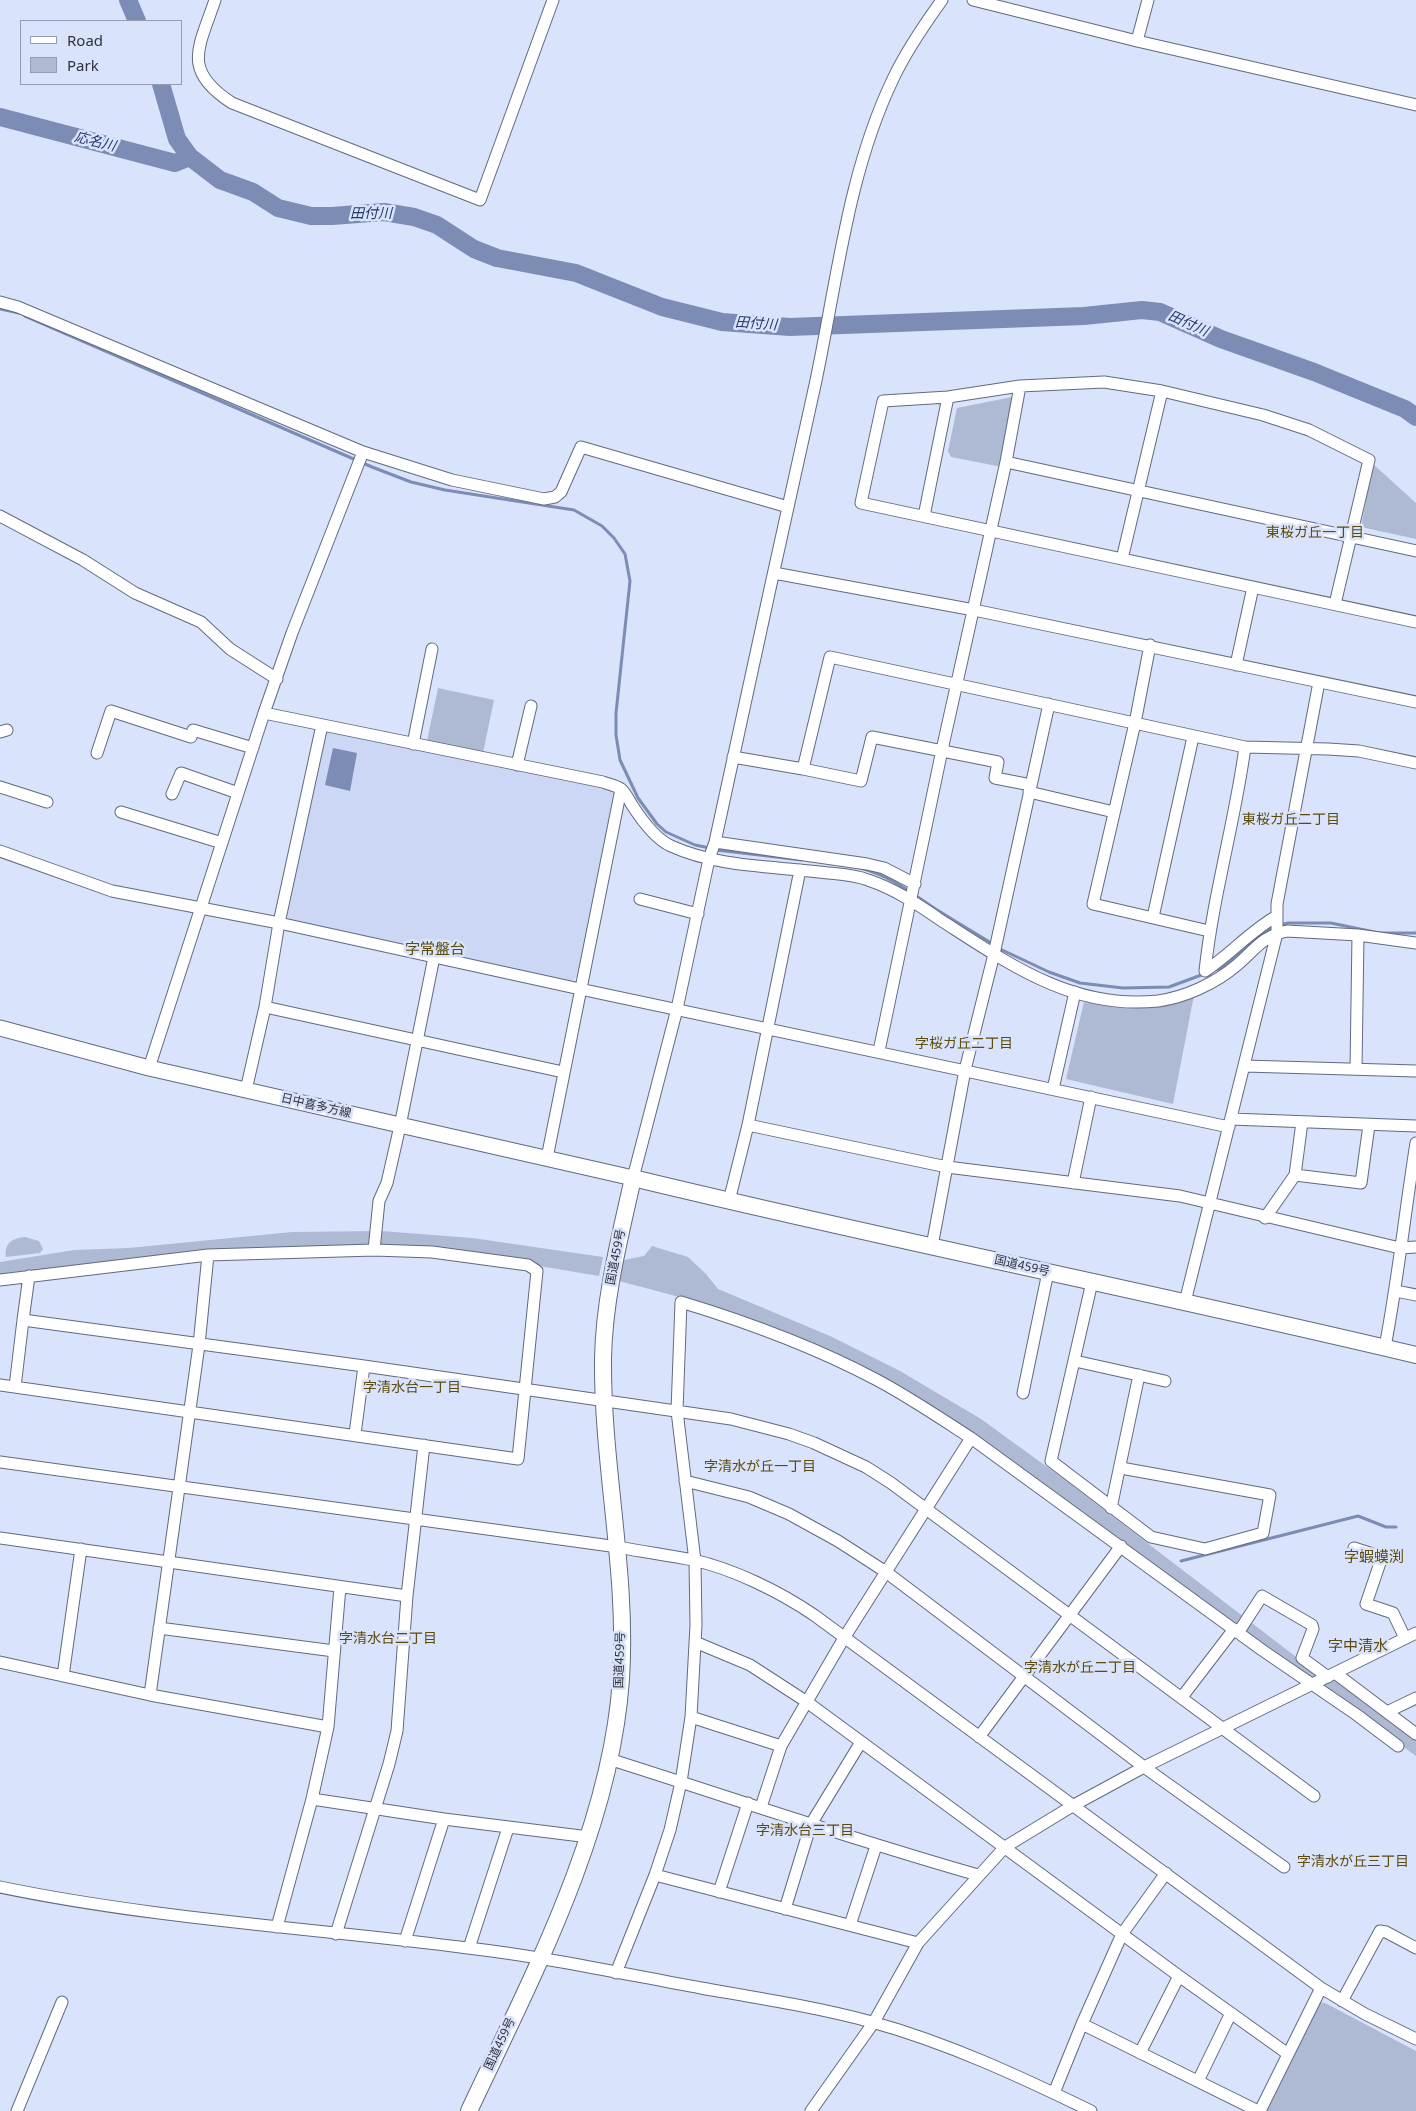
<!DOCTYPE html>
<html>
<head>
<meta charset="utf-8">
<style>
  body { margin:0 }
  #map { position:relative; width:1416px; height:2111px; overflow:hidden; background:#d9e3fb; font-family:"Noto Sans",sans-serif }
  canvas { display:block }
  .legend { position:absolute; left:20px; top:20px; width:162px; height:65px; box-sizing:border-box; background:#d9e3fb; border:1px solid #959cae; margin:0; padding:6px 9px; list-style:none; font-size:15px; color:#2f323b }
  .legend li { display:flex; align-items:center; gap:10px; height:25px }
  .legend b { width:25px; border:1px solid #959cae }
</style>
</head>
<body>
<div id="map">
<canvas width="1416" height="2111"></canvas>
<ul class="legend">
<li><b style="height:6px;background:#fff"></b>Road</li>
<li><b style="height:14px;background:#aeb9d3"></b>Park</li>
</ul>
</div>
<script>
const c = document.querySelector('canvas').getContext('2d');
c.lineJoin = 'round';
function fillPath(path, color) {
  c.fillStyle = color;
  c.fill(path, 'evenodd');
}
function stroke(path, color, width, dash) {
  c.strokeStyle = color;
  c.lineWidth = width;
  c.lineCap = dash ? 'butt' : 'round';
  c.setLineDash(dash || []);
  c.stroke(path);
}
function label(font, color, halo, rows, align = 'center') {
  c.font = font + ' "Noto Sans","Noto Sans JP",sans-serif';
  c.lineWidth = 5;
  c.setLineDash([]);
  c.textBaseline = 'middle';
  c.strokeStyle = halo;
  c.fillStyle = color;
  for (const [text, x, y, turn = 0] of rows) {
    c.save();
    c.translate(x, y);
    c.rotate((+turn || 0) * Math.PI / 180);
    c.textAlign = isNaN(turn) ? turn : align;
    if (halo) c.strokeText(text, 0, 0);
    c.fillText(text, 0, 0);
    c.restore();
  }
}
fillPath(new Path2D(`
  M331 730 613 789 617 795 580 975 570 981 291 924 287 915 324 734Z`), '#cbd7f5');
fillPath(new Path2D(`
  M1012 397 1002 467 951 457 948 451 957 408Z
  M1373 464 1416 503V539L1361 527Z
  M438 688 494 700 483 753 427 741Z
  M1194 995 1173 1104 1066 1079 1084 1002 1132 1008 1168 1006Z
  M381 1231 472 1238 603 1257 599 1276 498 1259 383 1247 0 1276V1262L74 1250 129 1248 292 1232Z
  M25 1237 39 1241 43 1249 40 1253 6 1257C4 1243 13 1238 25 1237Z
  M652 1246 688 1257 706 1274 718 1289 830 1336 900 1371 981 1419 1065 1480 1321 1676 1313 1680 1307 1676 1243 1629 1238 1628 928 1408 715 1309 672 1295 615 1280 619 1261 644 1256Z
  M1331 1680 1339 1682 1416 1740V1756L1322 1688 1323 1685Z
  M1317 2002 1325 2003 1416 2051V2111H1265Z`), '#aeb9d3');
fillPath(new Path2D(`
  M333 748 357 753 350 791 325 785Z`), '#7c8cb5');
stroke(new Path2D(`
  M0 309 19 313
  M25 316 372 467 411 482 445 490 574 510 602 526 614 538 625 554 630 581 616 713V735L620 760 638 798 657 824 666 832 695 845 710 848
  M716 850 802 860
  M860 868C891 876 908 891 934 908 953 920 973 932 993 944
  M1280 925 1288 923H1331L1379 933H1416
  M998 948 1049 972 1080 983 1123 988 1169 987 1204 974
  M1215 970 1222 968 1270 928 1274 927
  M1181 1561 1358 1516 1386 1527H1396`), '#7c8cb5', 3);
stroke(new Path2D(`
  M128 0 137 21
  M161 84 177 139 190 157 220 180 253 192 278 208 311 216H332L384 212 414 217 437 225 474 249 497 258 576 273 662 307 722 322 790 327 1084 316 1142 310 1160 312 1221 339 1314 372 1405 409 1416 417
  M0 117 175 163 190 157`), '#7c8cb5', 18);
const minor = new Path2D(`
  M215 0C199 48 181 70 232 103L480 200 553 0
  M973 0 1137 41 1416 105
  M1137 41 1148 0
  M0 302 18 307 363 452 452 480 544 499 555 497 561 492 581 447 788 507
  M1006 462 1416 551
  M0 516 83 560 135 593 201 622 230 649 277 679
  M924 516 948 397
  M1122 559 1162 391
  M774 573 974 610 1416 702
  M1335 604 1369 460 1309 430 1263 415 1162 391 1104 382 1020 386 948 397 883 401 861 503 1416 622
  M1150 645 1135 723 1093 904 1209 931
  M1236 665 1253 587
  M264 713 603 782C608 784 617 786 621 789 625 792 629 800 632 805 641 819 655 839 671 846 717 867 770 866 819 872 835 874 853 874 868 880 895 889 919 905 942 921 1009 964 1073 1010 1158 1001 1186 997 1216 983 1237 965 1256 949 1261 937 1287 931L1358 935 1416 943
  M0 732 7 730
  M413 744 432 649
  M97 753 111 711 191 737 193 730 253 748
  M733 757 803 769 861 781 872 737 998 762 995 778 1031 785
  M517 765 531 706
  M803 769 830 657 1245 747 1328 749 1359 751 1416 763
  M0 787 47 802
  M1029 792 1114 812
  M172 794 181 773 238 793
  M121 812 222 843
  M715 842 867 864 884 868 915 884
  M0 851 112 891 279 923 580 989 1229 1127
  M640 899 698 914
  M1153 917 1193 737
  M1205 971C1213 895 1235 822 1245 747
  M1205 971C1231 954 1250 931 1277 916
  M265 1007 563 1072
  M879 1051 942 750 1006 462 1020 386
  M1245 1066 1416 1071
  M149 1068 264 713 292 633 363 452
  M1356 1069 1358 935
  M1053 1089 1075 992
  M246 1090 265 1007 279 923 322 725
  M1231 1119 1416 1126
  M748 1125 947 1167 1180 1196 1400 1248 1416 1247
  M547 1158 621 789
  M1295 1175 1361 1183 1369 1125
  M633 1178 677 1009 709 859 715 842C748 690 781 537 815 385 837 283 847 175 893 79 906 51 924 25 942 0
  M1073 1183 1091 1097
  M729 1201 748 1125 800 870
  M1265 1218 1295 1175 1302 1122
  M932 1246 965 1070 994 954 1049 704
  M374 1250 379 1201 387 1183 400 1126 434 957
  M0 1280 208 1255 374 1250 432 1252 528 1265 537 1271 518 1459 0 1385
  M1092 1282 1051 1461 1151 1537 1205 1549 1263 1533 1270 1495 1121 1468
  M1396 1291 1416 1295
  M1185 1302 1277 933V904L1319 682
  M23 1320 29 1276
  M1385 1347C1398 1280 1405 1211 1416 1143
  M1075 1361 1165 1381
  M15 1387 23 1320 364 1366 731 1419 789 1434 814 1443 866 1467 891 1483 1314 1796
  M1023 1393 1048 1272
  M355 1434 364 1366
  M0 1462 618 1547C643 1552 668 1555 693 1560 734 1569 780 1592 814 1615L1321 1988 1365 2014 1416 2039
  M685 1481 749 1497 789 1514 838 1541 886 1572 1144 1767 1284 1867
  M1111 1508 1139 1375
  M0 1538 407 1596
  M1354 1548 1382 1557 1366 1604 1393 1613 1405 1638
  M159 1628 334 1651
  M1238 1633 1262 1596 1312 1625 1313 1629 1302 1658 1328 1677
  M695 1642 750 1665 807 1702 1179 1976 1288 2054
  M0 1662 150 1695 328 1727
  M1335 1673 1416 1734
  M63 1676 81 1549
  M150 1695 199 1345 208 1255
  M1182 1697 1234 1629
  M1387 1712 1416 1698
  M691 1717 781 1746 844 1638 971 1438
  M979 1737 1121 1546
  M609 1759C732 1798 854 1840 978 1875
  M312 1799 444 1819 589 1837
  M761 1807 781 1746
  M655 1875 918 1943
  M0 1887C154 1919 312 1928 468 1948 546 1957 624 1974 701 1988 758 1998 816 2007 872 2022 948 2043 1021 2077 1091 2111
  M719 1892 748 1803
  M785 1909 811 1824 861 1742
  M850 1925 876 1846
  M277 1927 312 1799 328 1727 340 1587
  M336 1934 389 1764 397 1731 407 1596 424 1445
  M405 1941 444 1819
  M469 1948 508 1828
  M616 1973 655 1875 670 1830 681 1782 691 1717 696 1625 695 1561 677 1411 681 1302C747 1322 815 1347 877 1380 909 1397 940 1418 971 1438L1262 1650 1357 1715 1398 1746
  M1342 2001 1380 1931 1386 1932 1416 1948
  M1082 2024 1258 2111
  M1140 2053 1179 1976
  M1198 2081 1231 2013
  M1054 2093 1082 2024 1122 1934 1166 1873
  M17 2111 62 2002
  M811 2111 874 2022 918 1943 1005 1847 1074 1805 1144 1767 1416 1633
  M1260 2111 1321 1988`);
const major = new Path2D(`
  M0 1028 149 1068 633 1178`);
const highway = new Path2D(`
  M469 2111C532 1977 611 1829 621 1679 628 1572 602 1466 603 1359 604 1298 620 1237 633 1178 893 1241 1156 1293 1416 1355`);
stroke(minor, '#626a7f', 13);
stroke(major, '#626a7f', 17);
stroke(highway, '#626a7f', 18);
stroke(minor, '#fff', 11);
stroke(major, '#fff', 15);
stroke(highway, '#fff', 16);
label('12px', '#2f323b', '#d9e3fb', [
  ["日中喜多方線",316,1106,13],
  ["国道459号",616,1257,-79],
  ["国道459号",1022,1266,13],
  ["国道459号",620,1660,-88],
  ["国道459号",500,2044,-65]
]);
label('italic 14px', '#24366b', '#d9e3fb', [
  ["応名川",95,142,14],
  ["田付川",371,214],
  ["田付川",756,324,4],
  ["田付川",1188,324,24]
]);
label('14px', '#5c4b0c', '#d9e3fb', [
  ["東桜ガ丘一丁目",1315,533],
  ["東桜ガ丘二丁目",1291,820],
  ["字桜ガ丘二丁目",964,1044],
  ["字清水台一丁目",412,1388],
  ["字清水が丘一丁目",760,1467],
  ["字清水台二丁目",388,1639],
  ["字清水が丘二丁目",1080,1668],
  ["字清水台三丁目",805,1831],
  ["字清水が丘三丁目",1353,1862]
]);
label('15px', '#5c4b0c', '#d9e3fb', [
  ["字常盤台",435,950],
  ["字蝦蟆渕",1374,1558],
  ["字中清水",1358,1647]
]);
</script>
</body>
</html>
